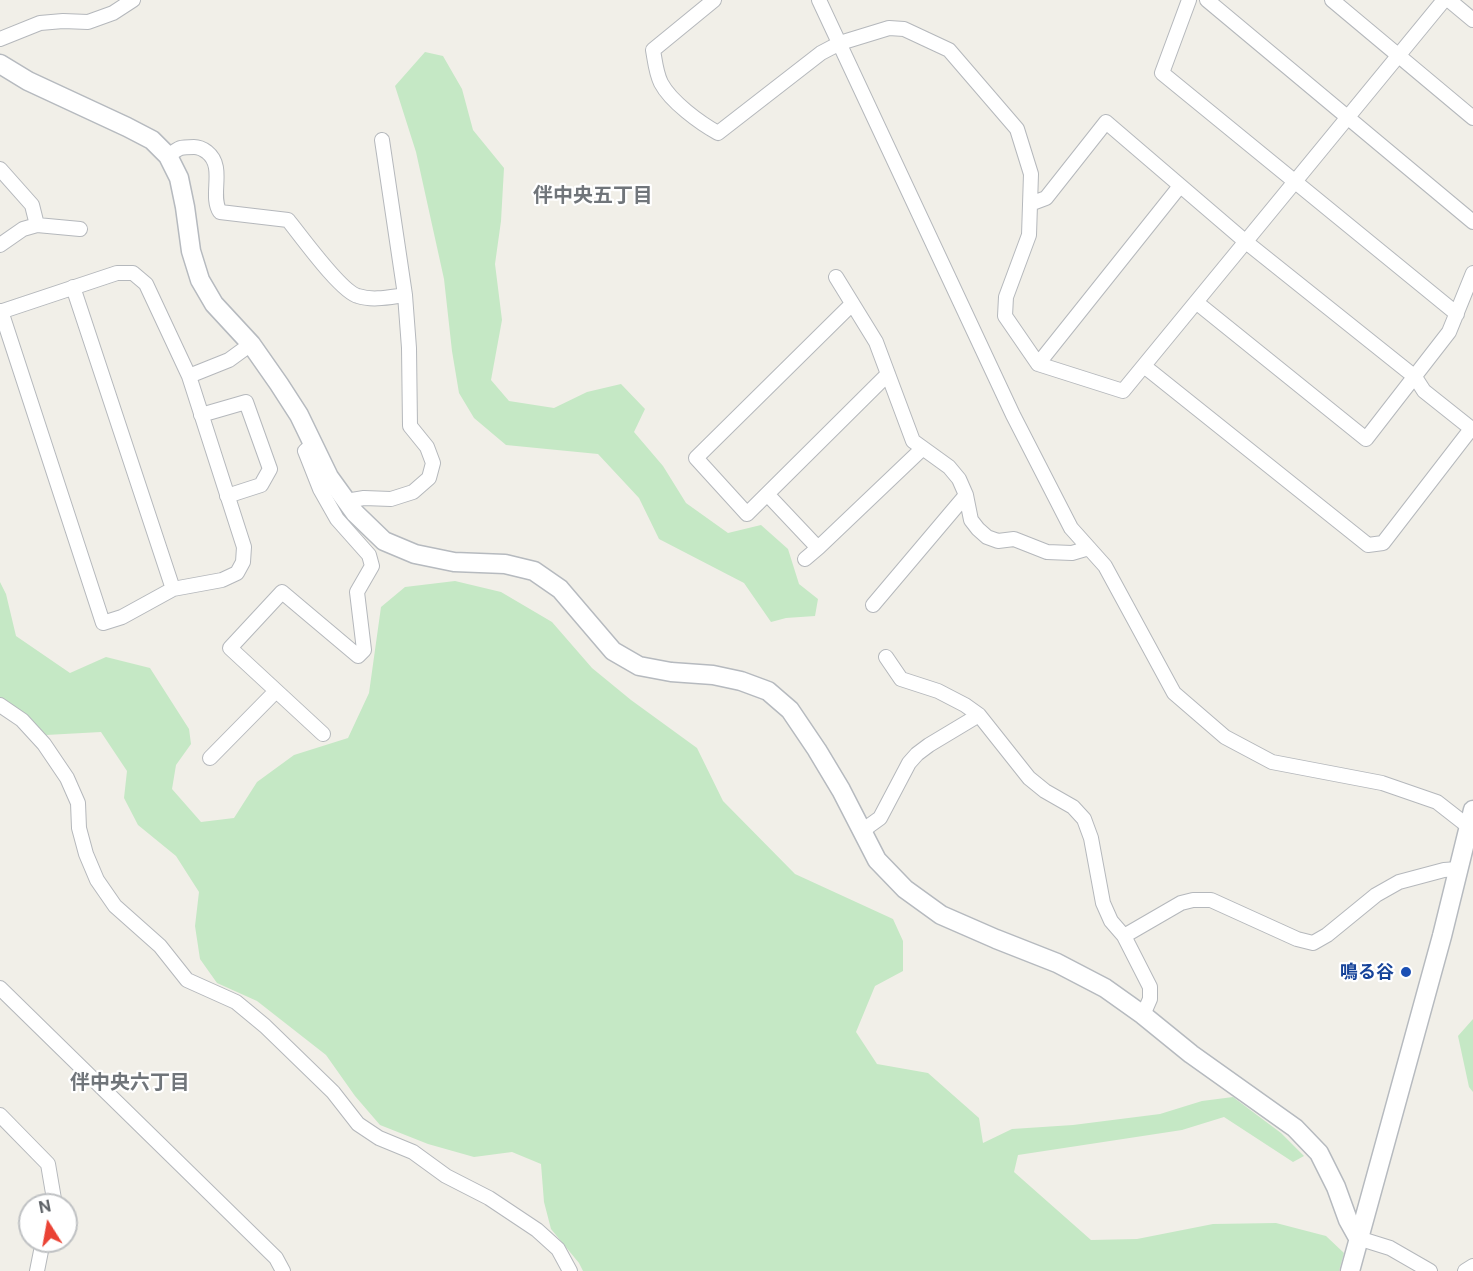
<!DOCTYPE html>
<html>
<head>
<meta charset="utf-8">
<style>
  body { margin:0 }
  #map { position:relative; width:1473px; height:1271px; overflow:hidden; background:#f1efe8; font-family:"Public Sans",sans-serif }
  canvas { display:block }
  .north { position:absolute; left:18px; top:1193px; width:60px; height:60px; box-sizing:border-box; background:#fff; border:2px solid #bfc1c3; border-radius:50%; rotate:349deg; font-size:16px; font-weight:700; line-height:24px; text-align:center; color:#5f6368 }
  .north::after { content:''; display:block; margin:auto; width:21px; height:27px; background:#ea4335; clip-path:polygon(50% 0,100% 100%,50% 72%,0 100%) }
</style>
</head>
<body>
<div id="map">
<canvas width="1473" height="1271"></canvas>
<div class="north">N</div>
</div>
<script>
const c = document.querySelector('canvas').getContext('2d');
c.lineJoin = 'round';
function fillPath(path, color) {
  c.fillStyle = color;
  c.fill(path, 'evenodd');
}
function stroke(path, color, width, dash) {
  c.strokeStyle = color;
  c.lineWidth = width;
  c.lineCap = dash ? 'butt' : 'round';
  c.setLineDash(dash || []);
  c.stroke(path);
}
function label(font, color, halo, rows, align = 'center') {
  c.font = font + ' "Public Sans","Noto Sans JP",sans-serif';
  c.lineWidth = 4.5;
  c.setLineDash([]);
  c.textBaseline = 'middle';
  c.strokeStyle = halo;
  c.fillStyle = color;
  for (const [text, x, y, turn = 0] of rows) {
    c.save();
    c.translate(x, y);
    c.rotate((+turn || 0) * Math.PI / 180);
    c.textAlign = isNaN(turn) ? turn : align;
    if (halo) c.strokeText(text, 0, 0);
    c.fillText(text, 0, 0);
    c.restore();
  }
}
fillPath(new Path2D(`
  M425 52 443 56 462 89 473 130 504 168 501 221 495 264 502 320 491 380 509 401 554 408 587 392 621 384 645 409 634 432 663 466 686 503 728 533 761 525 788 549 799 584 818 599 815 616 786 618 771 622 744 583 659 539 639 498 598 454 506 445 474 418 459 393 452 351 444 279 416 152 395 86Z
  M455 581 501 592 552 622 592 668 631 700 697 748 723 801 795 874 893 919 903 941V971L875 986 856 1032 877 1064 928 1073 979 1118 983 1143 1012 1129 1073 1125 1160 1114 1202 1101 1233 1097 1281 1133 1304 1156 1293 1162 1224 1117 1182 1130 1018 1155 1014 1172 1091 1240 1137 1239 1213 1224 1276 1223 1326 1236 1344 1253 1339 1271H583L579 1263 551 1229 544 1202 541 1164 512 1152 474 1157 428 1144 380 1125 355 1096 326 1055 257 1001 217 983 200 959 195 926 199 892 176 856 138 825 124 798 127 771 101 732 46 735 30 720 0 699V582L6 594 16 636 70 673 106 657 150 668 189 729 191 744 176 765 172 789 201 822 234 818 257 782 294 755 348 738 369 693 381 607 405 587Z
  M1473 1019V1092L1469 1087 1458 1036Z`), '#c5e8c5');
const street = new Path2D(`
  M714 0 653 50C655 61 656 73 661 83 671 102 700 123 718 133L821 53 840 43 889 28 904 29 949 50 1017 129 1031 174 1029 235 1006 297 1005 316 1038 364 1123 391 1444 0
  M819 0 1013 415 1071 528 1105 566 1174 693 1225 737 1272 762 1382 783 1437 802 1469 827
  M1189 0 1162 73 1457 314
  M1207 0 1473 222
  M1332 0 1473 118
  M1449 0 1473 20
  M0 39 40 23 63 21 88 22 113 13 133 0
  M168 156C180 147 180 147 194 147 200 147 203 149 207 152 226 167 209 195 220 212L288 220C301 236 341 292 358 296 373 301 390 297 405 295
  M0 169 32 205 37 225
  M1030 204 1046 198 1106 122 1246 242 1415 377 1424 391 1473 430
  M0 245 23 229 37 225 80 229
  M836 277 876 342 913 441 949 467 959 479 966 495 971 520 978 529 987 537 998 541 1014 539 1047 552 1072 553 1089 548
  M73 287 173 589
  M1196 302 1366 439 1449 332 1473 273
  M852 304 696 458 747 514 888 374
  M0 312 117 273H133L146 284 189 376 244 547 243 562 237 573 222 580 173 589 122 617 103 623 1 311
  M1038 364 1180 186
  M1144 366 1368 545 1383 543 1471 429
  M189 376 229 360 251 344
  M201 415 246 402 270 469 261 485 227 496
  M313 444 305 451 320 489 337 519 369 555 372 566 357 592 364 650 358 656 282 592 230 648 323 734
  M767 494 818 548 923 448
  M346 501 364 498 391 499 413 492 429 478 433 463 427 447 410 426 409 348 405 295 382 140
  M805 559 818 548
  M873 605 966 495
  M886 657 901 679 938 691 965 705 979 715 1029 778 1045 791 1073 807 1084 819 1091 838 1103 903 1111 921 1124 936 1150 987V999L1143 1015
  M0 705 22 720 44 744 67 778 78 803 79 828 86 854 97 880 115 906 160 946 187 980 236 1002 265 1026 333 1092 358 1124 379 1138 413 1152 446 1176 489 1198 537 1230 558 1249 570 1271
  M210 758 276 691
  M862 831 880 818 909 763 917 754 929 745 979 715
  M1124 936 1181 903 1193 900H1211L1297 939 1313 943 1327 935 1376 895 1399 882 1444 870 1458 869
  M0 988 276 1258 283 1271
  M0 1115 48 1164 55 1205
  M1358 1238 1390 1248 1430 1271
  M37 1271 42 1246 45 1241
  M1465 1271 1473 1266`);
const secondary = new Path2D(`
  M0 64 28 81 127 127 152 140 168 156 179 178 185 207 191 251 200 280 214 304 251 344 279 384 299 415 329 477 355 513 384 541 415 554 454 562 505 564 534 571 560 589 613 651 639 666 671 672 713 675 741 681 768 691 790 710 817 750 841 790 877 860 905 889 941 915 996 939 1057 963 1105 988 1143 1015 1191 1054 1295 1128 1319 1153 1336 1187 1348 1220 1358 1238
  M1350 1271 1442 936 1473 810`);
stroke(street, '#b5b8bc', 16);
stroke(secondary, '#b6babf', 21);
stroke(street, '#fff', 14);
stroke(secondary, '#fff', 18);
for (const [x, y, r, color] of [
  [1406,972,6,"#1a4fb4"]
]) {
  const dot = new Path2D();
  dot.arc(x, y, r, 0, 2 * Math.PI);
  c.fillStyle = color;
  c.fill(dot);
  stroke(dot, '#fff', 2);
}
label('bold 18px', '#164399', '#fff', [
  ["鳴る谷",1394,972]
], 'right');
label('bold 20px', '#70757a', '#fff', [
  ["伴中央五丁目",593,196],
  ["伴中央六丁目",130,1083]
]);
</script>
</body>
</html>
